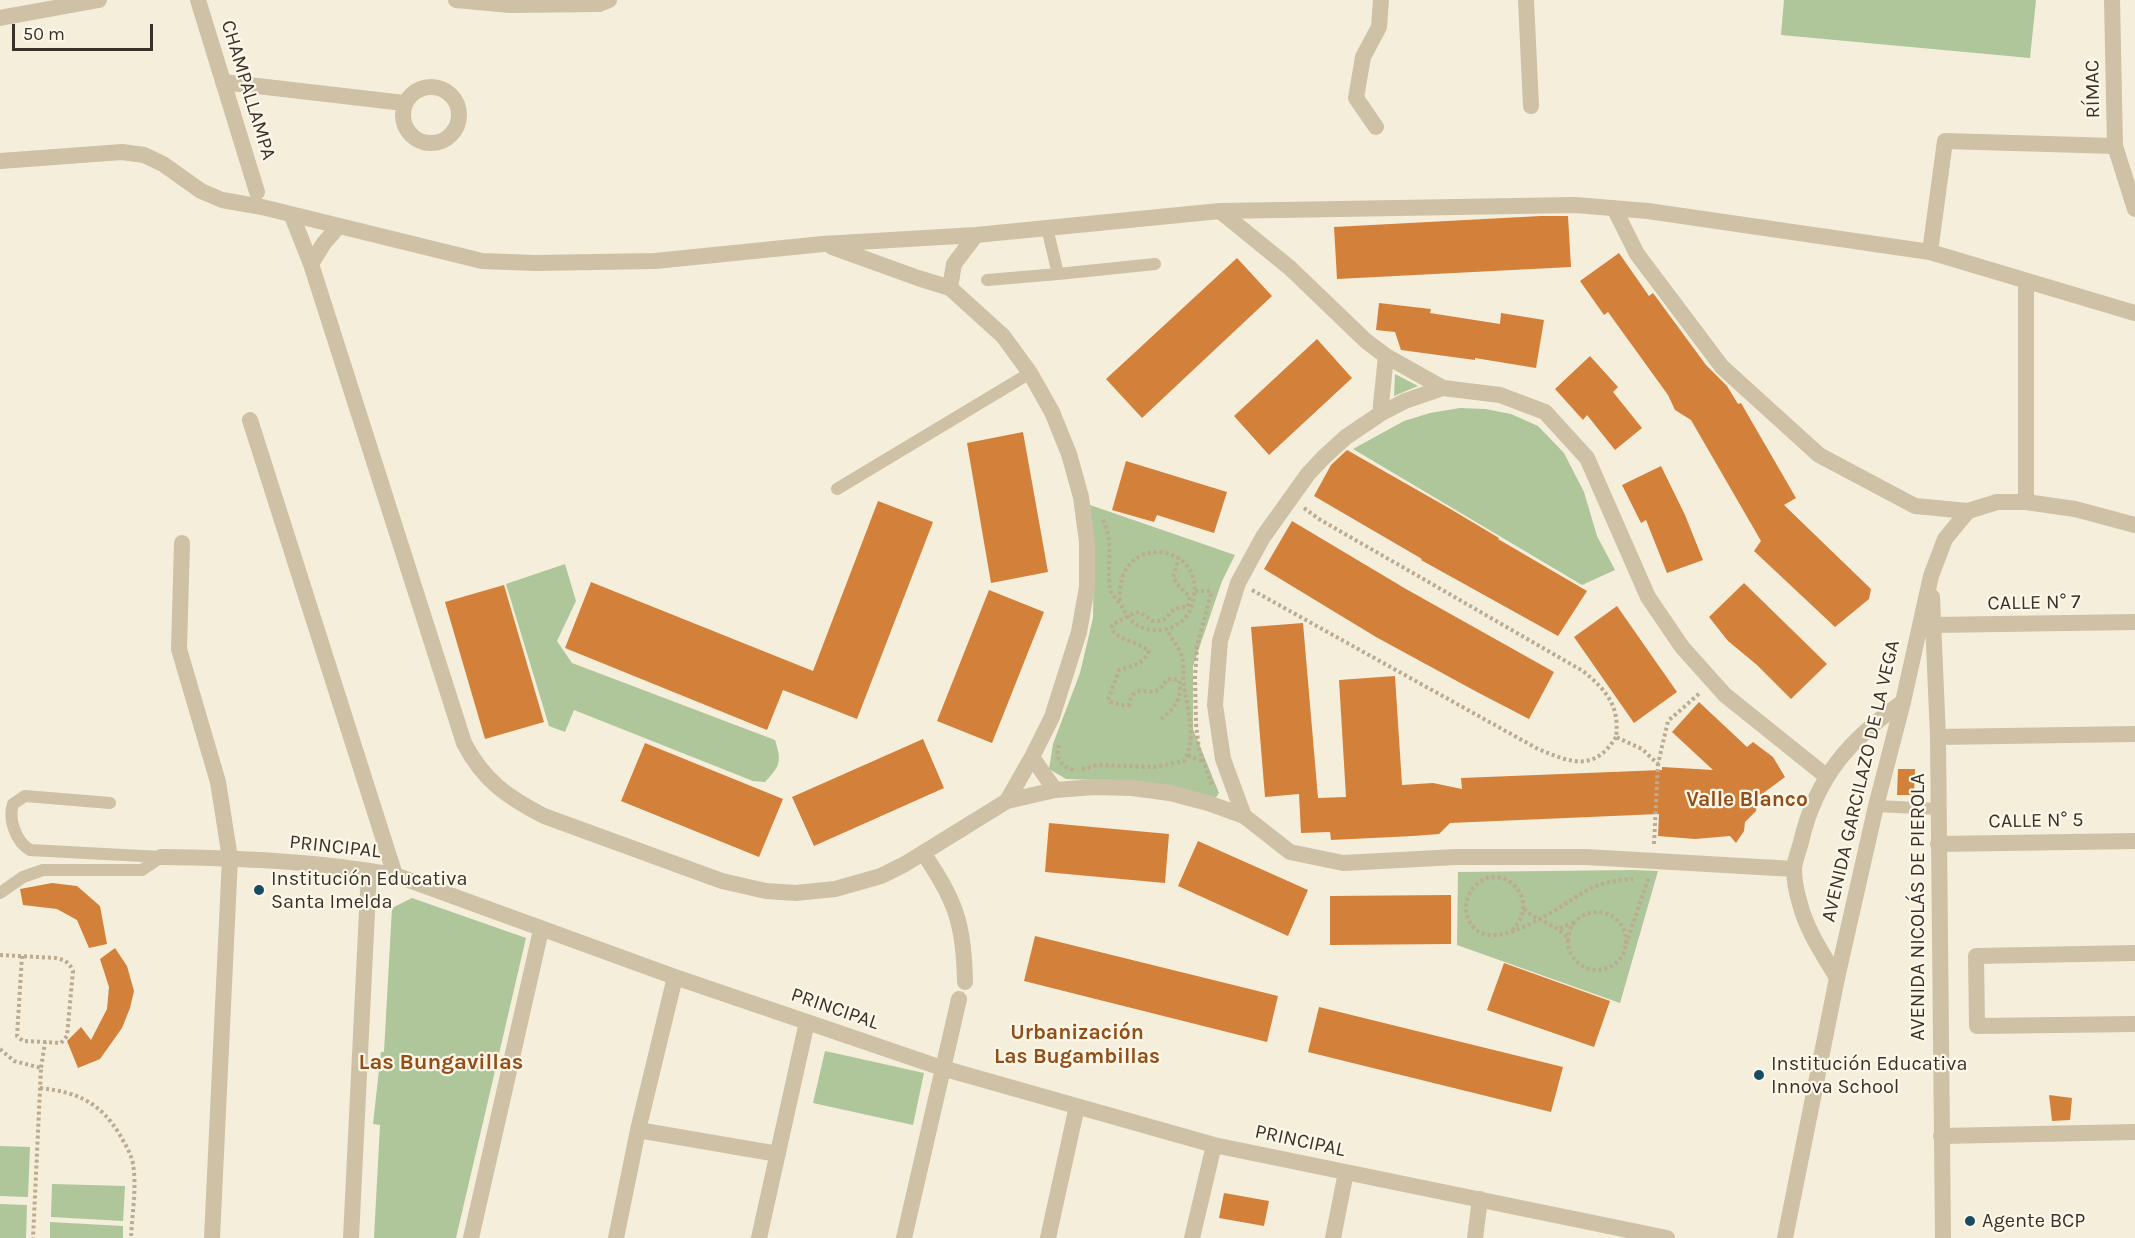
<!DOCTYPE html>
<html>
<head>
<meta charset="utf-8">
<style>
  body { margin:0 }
  #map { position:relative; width:2135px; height:1238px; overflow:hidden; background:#f5eedb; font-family:Karla,sans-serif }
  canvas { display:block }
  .scale { position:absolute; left:12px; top:24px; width:141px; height:27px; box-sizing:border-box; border:3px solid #3a3128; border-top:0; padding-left:8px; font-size:18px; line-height:21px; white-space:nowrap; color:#3a3128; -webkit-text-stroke:4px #fcf7e9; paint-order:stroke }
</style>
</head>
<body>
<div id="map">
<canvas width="2135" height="1238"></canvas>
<div class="scale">50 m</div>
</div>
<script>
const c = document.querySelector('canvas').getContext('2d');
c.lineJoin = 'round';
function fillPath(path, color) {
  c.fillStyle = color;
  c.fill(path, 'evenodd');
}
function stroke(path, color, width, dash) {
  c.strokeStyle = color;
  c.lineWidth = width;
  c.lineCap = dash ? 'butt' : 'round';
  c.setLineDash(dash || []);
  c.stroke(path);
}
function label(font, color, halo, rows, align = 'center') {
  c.font = font + ' Karla,sans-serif';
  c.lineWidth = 4.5;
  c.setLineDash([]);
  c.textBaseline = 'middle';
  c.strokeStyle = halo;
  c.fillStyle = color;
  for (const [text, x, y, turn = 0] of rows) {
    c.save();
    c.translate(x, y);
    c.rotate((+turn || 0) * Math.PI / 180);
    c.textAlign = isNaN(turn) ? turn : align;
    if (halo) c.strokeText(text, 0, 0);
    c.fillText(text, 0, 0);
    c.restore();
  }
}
fillPath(new Path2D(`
  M1784 0H2036L2030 58 1781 35Z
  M1395 374 1418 386 1394 396Z
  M1460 408 1485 409 1511 414 1538 426 1564 453 1584 492 1597 536 1615 570 1582 585 1353 449 1404 421 1430 413Z
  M1090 505 1235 555 1222 581 1193 666V729L1219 793 1213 802 1130 781 1066 779 1049 769 1053 744 1080 673 1093 618 1094 558Z
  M565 564 576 601 557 641 572 663 775 740C782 762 780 766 765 782L753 781 574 710 565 732 549 726 506 584Z
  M1634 870 1658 871 1620 1003 1457 945 1458 872Z
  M412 898 526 938 456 1238H374L380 1125 373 1124 381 1052H384L392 908Z
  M825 1051 924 1073 913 1125 813 1103Z
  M0 1146 30 1147 28 1197 0 1196Z
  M52 1184 125 1186 123 1221 51 1217Z
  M0 1204 27 1205 26 1238H0Z
  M50 1222 123 1226V1238H50Z`), '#aec699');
fillPath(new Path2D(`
  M1541 216H1568L1571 267 1337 279 1334 227Z
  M1619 253 1649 296 1653 293 1706 365 1727 386 1738 404 1741 403 1796 498 1784 505 1871 589 1869 599 1835 627 1754 551 1761 541 1691 420 1675 410 1668 395 1608 312 1604 315 1580 281Z
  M1237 258 1272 296 1142 418 1106 379Z
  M1379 303 1431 309 1430 313 1500 324 1501 313 1544 320 1536 368 1475 358V360L1401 350 1395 332 1376 330Z
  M1317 339 1352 378 1269 455 1234 416Z
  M1590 356 1618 387 1613 392 1642 428 1615 450 1587 415 1583 420 1555 389Z
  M1023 432 1048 572 991 583 967 443Z
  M1347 450 1447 507 1499 538 1498 539 1587 591 1558 636 1421 560 1422 559 1314 496 1331 465Z
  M1126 461 1227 492 1214 533 1157 515 1154 522 1112 510Z
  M1661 466 1685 515 1703 560 1667 573 1646 520 1641 523 1622 485Z
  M878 501 933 522 857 719 783 690 767 730 565 648 591 582 813 671Z
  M1292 521 1406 589 1554 672 1529 719 1477 692 1376 637 1264 569Z
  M1744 583 1827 664 1791 699 1757 665 1728 641 1709 617Z
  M504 585 544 722 485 739 445 602Z
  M989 590 1044 612 992 743 937 721Z
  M1617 606 1677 692 1634 723 1574 637Z
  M1303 623 1318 798 1346 797 1339 680 1395 676 1402 785 1433 783 1462 789 1461 778 1662 770V767L1713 770 1672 732 1699 702 1747 747 1753 742 1773 757 1785 777 1758 797 1756 811 1745 822 1744 831 1736 843 1730 836 1695 839 1658 836 1659 814 1450 823 1439 834 1413 836 1331 840 1330 832 1301 833 1299 794 1265 797 1251 627Z
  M923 739 944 788 814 846 792 797Z
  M645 743 783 799 759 857 621 801Z
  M1898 769H1915L1914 795H1897Z
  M1049 823 1169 834 1165 883 1045 872Z
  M1198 841 1308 890 1288 936 1178 886Z
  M52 883 77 886 100 906 107 944 89 948 77 920 57 909 23 905 20 889Z
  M1451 895V944L1330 945V896Z
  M1035 936 1278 996 1267 1042 1024 981Z
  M115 948 127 966 134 991 130 1008 122 1028 100 1059 78 1068 67 1041 81 1027 91 1040 107 1009 109 987 100 959Z
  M1504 963 1610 1001 1594 1047 1487 1010Z
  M1319 1007 1563 1067 1551 1112 1308 1052Z
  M2049 1095 2072 1098 2070 1120 2052 1121Z
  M1224 1193 1269 1201 1264 1226 1219 1218Z`), '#d3803b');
stroke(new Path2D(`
  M1304 508 1319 519 1583 671C1606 690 1620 706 1616 737L1642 749 1658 764 1668 721 1701 692
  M1103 520C1113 540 1108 557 1109 579 1110 582 1109 589 1111 592 1113 597 1119 601 1122 607 1127 616 1133 625 1144 628 1158 633 1173 629 1183 620 1190 613 1193 605 1194 595 1202 541 1114 532 1120 602
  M1252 590 1538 749C1570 762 1594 773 1616 737
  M1195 591H1210L1211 594 1197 646 1195 678 1196 724 1199 749 1212 786
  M1161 719C1174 709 1183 698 1179 680L1167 679C1155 700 1150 687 1137 692 1132 693 1130 700 1129 705H1121L1110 702 1108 700 1119 670C1132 666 1143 665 1149 651 1137 641 1122 642 1112 630V625L1134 613 1140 612 1152 621H1159L1165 619 1174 609 1188 606 1190 597 1177 584 1173 577 1179 558
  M1059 745C1055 758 1061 767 1074 770
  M1188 755 1202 761
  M1082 769 1098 765 1154 767 1184 761C1197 739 1188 711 1184 687 1182 676 1185 665 1181 654 1178 645 1170 638 1167 629
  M1654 844 1658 764
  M1524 909C1538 922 1555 923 1568 938
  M1568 941a29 29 0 1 1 58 0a29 29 0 1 1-58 0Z
  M1560 928 1575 922
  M1512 930C1544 899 1500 858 1474 887 1467 894 1464 906 1467 916 1485 968 1567 899 1593 887 1606 882 1619 880 1633 879
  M1626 944 1649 877
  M0 955 56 958C65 960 69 962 73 971L67 1036 61 1043 45 1042 41 1068
  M22 956 17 1036 23 1041 45 1042
  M0 1049 14 1061 41 1068 33 1238
  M40 1088C77 1092 100 1102 120 1135 125 1144 131 1153 133 1164 137 1187 132 1214 131 1238`), '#bbab90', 4, [3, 3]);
stroke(new Path2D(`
  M1047 228 1058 274 1155 264
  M987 280 1058 274
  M837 489 1030 373
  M110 803 25 796 13 804C8 819 16 842 30 850L161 857
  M1876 806 1938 809
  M0 893 23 877 43 870H142L161 857`), '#cec1a6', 12);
stroke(new Path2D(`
  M198 0 257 192
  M456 0 510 5 599 4 609 0
  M1526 0 1531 106
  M0 18 99 0
  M223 82 404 103
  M403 115a28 28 0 1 1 56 0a28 28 0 1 1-56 0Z
  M1376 127 1356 98 1363 57 1379 27 1381 0
  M0 161 122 152 144 155 163 164 201 191 222 200 262 207 482 261 535 263 655 261 823 244 976 235 1220 211 1575 205 1648 211 1930 252 2135 313
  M1614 208 1637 254 1722 367 1819 455 1915 506 1968 511
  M1220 211 1290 268 1366 341 1386 356 1443 388 1500 395 1545 412 1587 458 1648 597 1682 647 1725 695 1826 776
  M292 216 311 264 464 743C483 780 507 797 544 816L722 881 766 891 796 893 835 889 881 876 905 864 1007 801 1055 790 1094 787 1132 788 1170 793 1208 803 1244 816 1290 852 1343 863 1456 857H1586L1794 869
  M832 247 918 278 950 288 1003 336 1030 373 1052 412 1069 454 1081 497 1087 542V587L1079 632 1052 717 1032 757 1007 801
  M1930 252 1945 141 2115 146
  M311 264 324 243 338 227
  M950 288 954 264 976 235
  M1380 414 1386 356
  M250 420 395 875
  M2026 502V281
  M182 543 179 649 218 782 230 858 212 1238
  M1933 625 2135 622
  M1938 737 2135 734
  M1032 757 1055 790
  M1244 816 1223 759 1215 705 1220 641 1238 583 1263 537 1308 474 1324 457 1346 437 1380 414 1405 401 1443 388
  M1938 844 2135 841
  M923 853C956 900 964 925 965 982
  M161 857C239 858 318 861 395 875L675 977 942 1068 1214 1145 1667 1238
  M2135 953 1976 956 1977 1026 2135 1024
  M1837 978C1823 954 1807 931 1800 904 1797 894 1794 879 1794 868 1795 860 1799 850 1801 842 1816 777 1850 739 1903 702
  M638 1130 778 1154
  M1941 1136 2135 1132
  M351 1238 369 871
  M471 1238 541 930
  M616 1238 638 1130 675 977
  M759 1238 807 1022
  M904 1238 959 999
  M1048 1238 1077 1106
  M1192 1238 1214 1145
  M1333 1238 1346 1172
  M1475 1238 1480 1199`), '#cec1a6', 16);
stroke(new Path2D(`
  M2112 0 2115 146 2135 209
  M1932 597 1938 737 1943 1238
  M1785 1238 1837 978 1876 806 1903 702 1931 576 1945 539 1968 511 1997 502H2026L2075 509 2135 525`), '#cec1a6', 16);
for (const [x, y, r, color] of [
  [259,890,6,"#184c60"],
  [1759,1075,6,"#184c60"],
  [1970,1221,6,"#184c60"]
]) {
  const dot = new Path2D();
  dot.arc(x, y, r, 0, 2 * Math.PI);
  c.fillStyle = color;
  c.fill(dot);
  stroke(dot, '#fcf7e9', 2);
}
label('20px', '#3a3128', '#fcf7e9', [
  ["RÍMAC",2093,89,-91],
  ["CHAMPALLAMPA",248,90,73],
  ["CALLE N° 7",2034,603,-1],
  ["AVENIDA GARCILAZO DE LA VEGA",1861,781,-77],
  ["CALLE N° 5",2036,821,-1],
  ["PRINCIPAL",335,847,6],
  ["AVENIDA NICOLÁS DE PIEROLA",1918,907,-90],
  ["PRINCIPAL",835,1009,19],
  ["PRINCIPAL",1300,1141,12]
]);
label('20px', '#3a3128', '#fcf7e9', [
  ["Institución Educativa",271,879],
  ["Santa Imelda",271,902],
  ["Institución Educativa",1771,1064],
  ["Innova School",1771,1087],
  ["Agente BCP",1982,1221]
], 'left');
label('bold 21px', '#924e17', '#fcf7e9', [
  ["Valle Blanco",1747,800],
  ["Urbanización",1077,1033],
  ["Las Bugambillas",1077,1057]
]);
label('bold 22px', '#924e17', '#fcf7e9', [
  ["Las Bungavillas",441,1063]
]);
</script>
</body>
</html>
